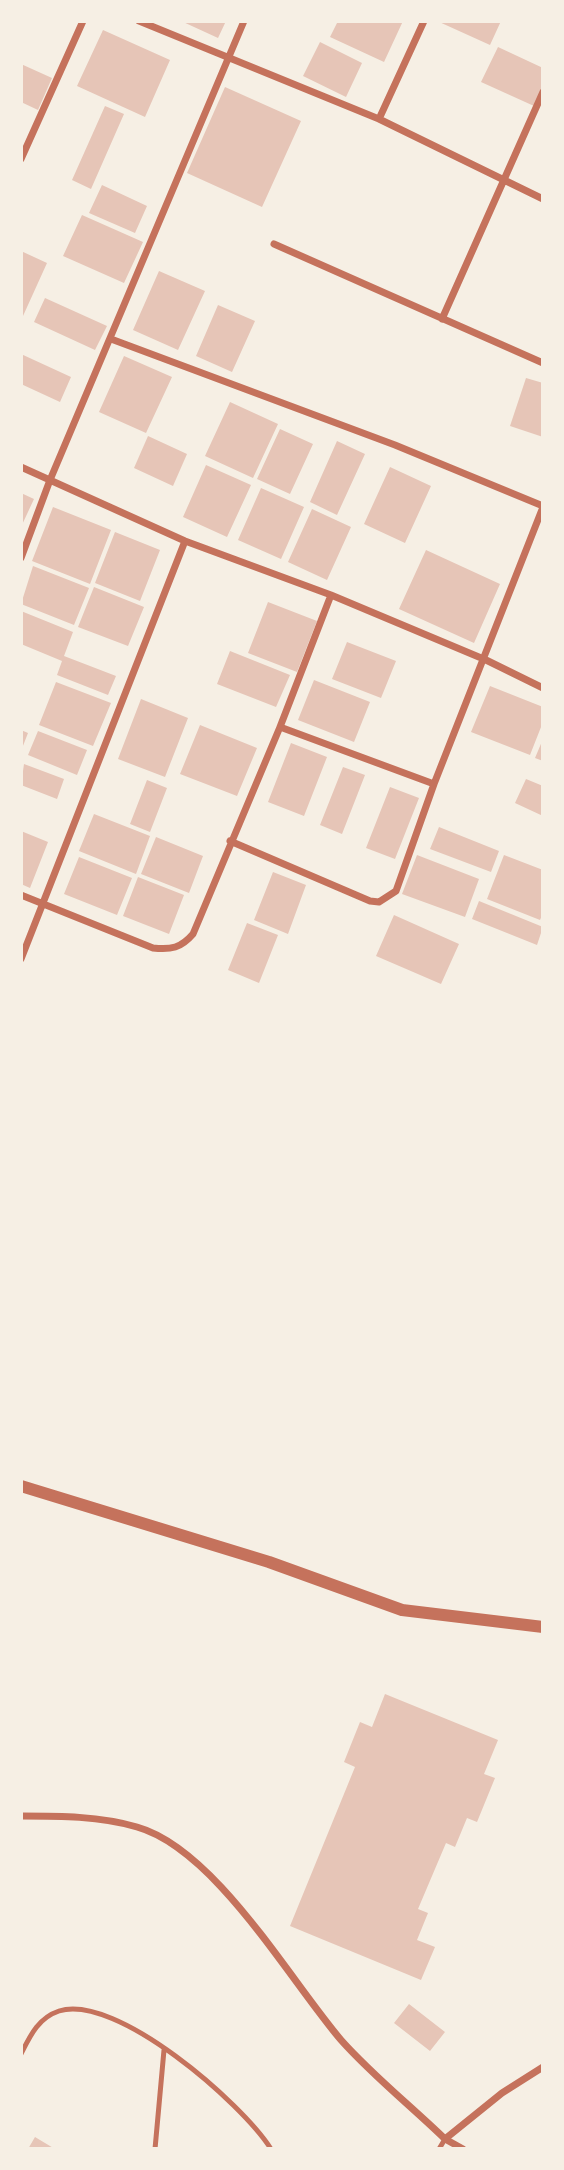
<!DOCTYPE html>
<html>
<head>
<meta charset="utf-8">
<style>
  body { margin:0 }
  #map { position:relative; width:564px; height:2170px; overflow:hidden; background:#f6efe4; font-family:"DM Sans",sans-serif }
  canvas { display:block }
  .frame { position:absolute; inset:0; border:23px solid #f6efe4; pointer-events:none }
</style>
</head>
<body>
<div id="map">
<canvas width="564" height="2170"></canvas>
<div class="frame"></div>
</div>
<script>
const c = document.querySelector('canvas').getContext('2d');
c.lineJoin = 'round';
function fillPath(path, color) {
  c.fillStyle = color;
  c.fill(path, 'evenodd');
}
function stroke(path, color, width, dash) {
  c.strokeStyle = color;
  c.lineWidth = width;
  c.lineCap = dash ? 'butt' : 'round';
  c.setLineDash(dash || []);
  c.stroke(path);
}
fillPath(new Path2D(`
  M181 21H226L218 38Z
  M338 21H403L384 62 330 37Z
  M437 21H501L490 45Z
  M103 30 170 60 145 117 77 86Z
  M320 42 362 63 346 97 303 76Z
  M498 47 543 68V87L534 106 481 82Z
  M21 64 52 78 38 110 21 102Z
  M225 87 301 121 262 207 187 173Z
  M105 106 124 114 91 189 72 180Z
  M102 185 147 206 135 233 89 213Z
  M82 215 143 242 124 283 63 256Z
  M21 251 47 263 23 316 21 315Z
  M159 271 205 291 178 350 133 330Z
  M45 298 107 326 95 350 34 322Z
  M218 305 255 321 232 372 196 356Z
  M21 354 71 377 60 402 21 384Z
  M124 356 172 377 146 433 99 412Z
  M526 378 543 383V437L510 426Z
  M230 402 278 424 253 478 205 456Z
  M280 429 313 444 290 494 257 479Z
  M148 436 187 454 173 486 134 468Z
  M337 441 365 454 337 515 310 502Z
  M206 465 251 485 227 537 183 517Z
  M390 467 431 486 405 543 364 524Z
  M261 488 304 507 281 559 238 540Z
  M21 493 34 499 21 527Z
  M53 507 111 530 90 584 32 561Z
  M312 509 351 527 327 580 288 562Z
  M115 532 160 550 140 601 95 583Z
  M426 550 500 584 474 643 399 609Z
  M33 566 89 588 74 625 21 604Z
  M94 587 144 607 128 646 78 627Z
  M268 602 317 621 297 672 248 653Z
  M21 611 73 632 64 656 116 676 108 695 57 675 62 661 21 644Z
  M347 642 396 661 381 698 332 679Z
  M230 651 290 675 276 707 217 684Z
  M314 680 370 702 354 742 298 720Z
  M56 682 111 703 93 746 39 725Z
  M490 686 543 707V722L530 755 471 732Z
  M141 699 188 718 165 777 118 759Z
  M200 725 257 748 237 796 180 774Z
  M21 730 28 733 21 751Z
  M38 731 87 750 77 775 28 755Z
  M543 739V761L535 758Z
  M291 743 327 757 304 816 268 802Z
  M24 764 64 779 57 799 21 785Z
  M343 767 365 775 342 834 320 825Z
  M526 779 543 786V816L515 803Z
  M147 780 167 788 150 832 130 824Z
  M390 787 419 798 395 859 366 848Z
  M94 814 150 836 136 874 79 851Z
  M439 827 499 851 491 872 430 849Z
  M21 831 48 842 30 888 21 884Z
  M156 837 203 856 189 893 141 874Z
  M417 855 479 879 465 917 402 894Z
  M504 855 543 870V913L540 920 487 899Z
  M79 857 132 878 117 915 64 894Z
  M273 872 306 885 288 934 254 920Z
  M138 877 184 895 169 934 123 916Z
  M479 901 543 927 537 945 472 919Z
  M394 915 459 944 441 984 376 956Z
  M247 923 278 935 259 983 228 970Z
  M385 1694 498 1740 484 1774 495 1778 477 1822 467 1818 455 1847 446 1843 418 1909 428 1913 417 1940 435 1947 421 1980 290 1926 355 1767 344 1762 360 1722 372 1727Z
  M409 2004 445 2032 430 2051 394 2023Z
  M35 2137 55 2149H28Z`), '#e6c5b7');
stroke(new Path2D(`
  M21 2054C30 2036 38 2018 59 2011 116 1993 242 2103 271 2149
  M155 2149 164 2050
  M439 2149 445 2139`), '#c5725c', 5);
stroke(new Path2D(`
  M139 21 379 119 543 199
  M379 119 424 21
  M21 159 83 21
  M274 244 543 363
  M442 319 543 92
  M111 339 395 445 543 506
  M21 467 185 541 331 595 486 660 543 688
  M21 558 50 480 244 21
  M434 784 543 507
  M230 841 370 901 379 902 396 891 434 784 280 727
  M21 895 153 948C171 950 181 948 193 934L280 727 331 595
  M21 959 185 541
  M21 1816C59 1816 100 1816 137 1827 215 1849 289 1979 341 2040 372 2075 411 2106 445 2139L463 2149
  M445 2139 502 2093 543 2067`), '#c5725c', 7);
stroke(new Path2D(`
  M21 1486 269 1562 402 1610 543 1627`), '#c5725c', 12);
</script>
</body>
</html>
